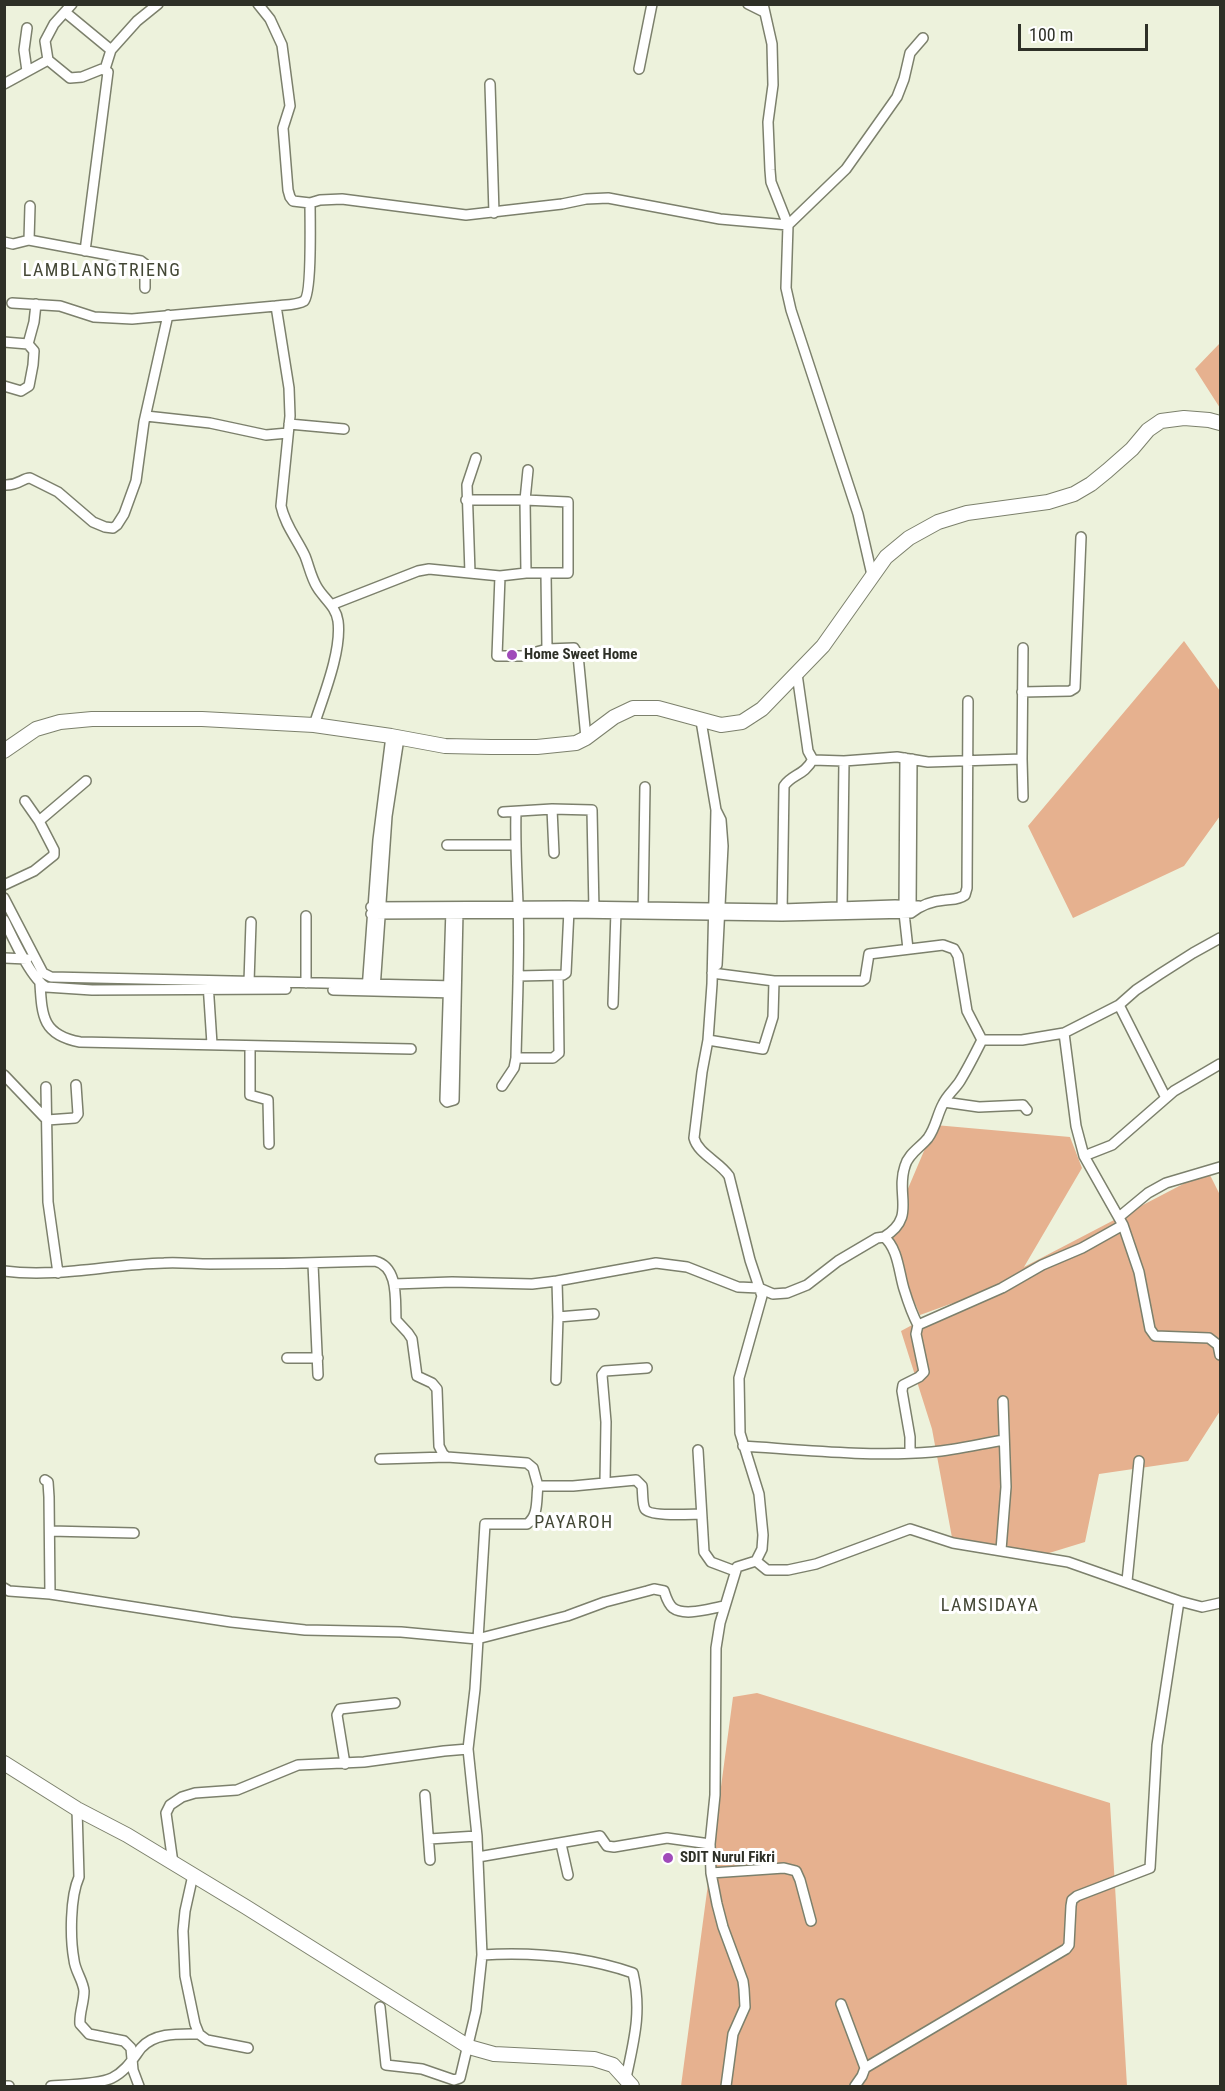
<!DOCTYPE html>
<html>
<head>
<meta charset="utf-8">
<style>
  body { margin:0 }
  #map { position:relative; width:1225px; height:2091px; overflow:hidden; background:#edf2dc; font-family:"Roboto Condensed",sans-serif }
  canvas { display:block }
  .frame { position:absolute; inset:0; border:6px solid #2e3027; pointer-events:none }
  .scale { position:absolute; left:1018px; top:24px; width:130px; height:27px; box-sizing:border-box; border:3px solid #2e3027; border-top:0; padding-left:8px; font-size:18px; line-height:21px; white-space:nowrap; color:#2e3027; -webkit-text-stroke:4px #fff; paint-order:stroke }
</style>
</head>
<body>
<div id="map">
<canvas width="1225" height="2091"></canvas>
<div class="frame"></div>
<div class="scale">100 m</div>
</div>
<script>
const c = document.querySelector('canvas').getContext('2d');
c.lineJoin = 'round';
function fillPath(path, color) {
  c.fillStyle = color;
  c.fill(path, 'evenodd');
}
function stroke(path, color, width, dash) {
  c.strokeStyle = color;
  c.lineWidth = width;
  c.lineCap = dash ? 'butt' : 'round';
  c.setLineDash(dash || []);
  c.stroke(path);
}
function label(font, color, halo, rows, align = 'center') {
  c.font = font + ' "Roboto Condensed",sans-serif';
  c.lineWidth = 6;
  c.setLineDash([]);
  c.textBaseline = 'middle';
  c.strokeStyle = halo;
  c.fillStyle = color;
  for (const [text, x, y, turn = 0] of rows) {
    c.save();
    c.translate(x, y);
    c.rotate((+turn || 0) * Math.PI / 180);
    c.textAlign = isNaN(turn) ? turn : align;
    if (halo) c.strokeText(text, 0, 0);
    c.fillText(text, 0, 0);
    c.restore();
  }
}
fillPath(new Path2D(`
  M1220 343V408L1195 369Z
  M1184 641 1220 691V816L1184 866 1073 918 1028 826Z
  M935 1125 1070 1137 1082 1168 1024 1267 1208 1171 1220 1195V1411L1188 1461 1099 1474 1085 1542 1036 1557 953 1543 932 1429 901 1331 953 1303 920 1315 887 1238Z
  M757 1693 1110 1803 1127 2086H681L733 1697Z`), '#e6b18f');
const street = new Path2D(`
  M258 4 270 19 282 45 290 106 283 128 288 190 290 197 293 201 310 203C310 216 312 294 304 301 298 305 283 305 276 306
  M748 4 764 12
  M763 4 772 44 773 85 768 122 770 170 771 182 788 225 786 288 791 310 858 514 872 575
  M65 12 111 50
  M27 28 24 50 27 71
  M48 60 45 41 54 24 72 4
  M105 69 111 50 137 21 158 4
  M639 69 652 4
  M4 84 48 60 70 78 82 77 102 69 108 72 85 251
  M490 84 494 213
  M310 203 320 200 342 199 466 215 562 204 586 199 608 198 720 219 788 225 846 169 897 97 904 79 910 53 923 38
  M29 240 30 206
  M4 242 13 244 29 240 141 261 145 264V288
  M12 303 60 306 94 317 132 319 276 306 289 388 290 416 281 506C285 525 297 539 305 556 309 566 311 577 317 587 324 599 336 606 338 621 342 651 323 697 314 725
  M4 342 28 344 34 322 36 304
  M4 386 21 391 29 386 33 365 34 351 28 344
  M146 416 210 423 266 435 288 433
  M289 424 344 429
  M4 485C19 486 22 478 30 478L58 492 93 522 105 527 113 528 117 525 124 514 136 481 144 422 168 315
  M466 500H525L528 470
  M470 573 467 485 476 458
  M546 574 547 649 574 648 578 655 586 738
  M500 576 497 656H522L547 649
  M331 605 418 571 429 569 500 576 526 573H568V502L525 500 526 573
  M797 674 808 751 813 760 844 761 897 757 928 762 1022 759 1023 648
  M1022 692 1070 691 1075 688 1081 537
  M701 721 716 810 712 984 708 1040 702 1072 694 1138C698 1154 720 1162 729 1176L750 1260 762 1296 739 1378 740 1433 759 1494 763 1535 762 1549 756 1561 737 1567 720 1623 716 1648 715 1795 710 1844 711 1873 717 1904 723 1927 743 1981 744 1989 745 2007 733 2034 726 2086
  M905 758 904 913 908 949
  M1022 759 1023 797
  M552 809 554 853
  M716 810 721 820 723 846 717 965
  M503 812 552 809 592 810 594 911
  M39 821 86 781
  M447 845H515
  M4 885 34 871 54 855V850L39 821 25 801
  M4 898 43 973 51 977 456 986
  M371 907 569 906 782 909 895 905 919 906
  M451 909 445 1100 447 1102 454 1100 458 911
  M911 910 912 759
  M842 912 844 761
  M643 913 645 787
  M371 914 569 913 782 916 911 913C921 905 932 901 945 900 952 899 958 900 965 895L967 888 968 701
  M782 914 784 786C792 774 804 776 813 759
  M4 920C12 936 31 979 46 987L92 990 286 989
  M4 958 27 959
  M712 973 774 981H862L865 979 869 954 943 945 954 949 958 956 967 1011 982 1040H1022L1064 1033 1119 1005 1136 990 1160 974 1193 953 1220 938
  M518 976 563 975 566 973 569 910
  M249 982 251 922
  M208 983 212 1044
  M306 983V916
  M40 984C42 1017 43 1035 80 1042L411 1049
  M375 989 387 816 399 738
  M333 990 456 993
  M367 990 378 840 391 736
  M613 1004 616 911
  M1119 1005 1166 1098
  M1064 1033 1076 1126 1084 1156 1123 1225 1139 1272 1150 1329 1155 1336 1209 1338 1218 1345 1220 1355
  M708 1040 763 1049 773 1017 774 981
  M250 1046V1095L268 1100 269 1144
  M516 1058H553L559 1053 558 976
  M4 1075 47 1120 75 1118 78 1114 76 1085
  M502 1086 514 1068 516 1058C517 1007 520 956 518 904 517 873 515 843 516 812
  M46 1087 48 1202 58 1273
  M944 1102 979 1107 1023 1105 1027 1110
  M1084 1156 1112 1145 1174 1091 1220 1064
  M1119 1217 1148 1193 1166 1183 1220 1167
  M884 1237C917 1217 895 1195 905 1166 908 1154 921 1147 928 1138 936 1127 937 1115 943 1104 947 1095 955 1089 960 1081 968 1068 975 1054 982 1040
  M313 1264 318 1375
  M4 1271C58 1278 111 1264 164 1263 180 1262 195 1264 210 1264 265 1264 320 1263 375 1261 399 1267 395 1300 396 1320L408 1333 412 1339 417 1376 432 1383 437 1389 439 1446 443 1454 447 1457 527 1463 533 1468 538 1486H573L636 1480 642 1486C643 1492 642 1504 645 1509 650 1517 692 1514 701 1514
  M394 1284 452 1282 532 1284 557 1281
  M594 1314 558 1317 557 1281 656 1263 687 1267 738 1287 759 1288 773 1294 787 1293 807 1285 838 1261 877 1238 884 1237C898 1248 899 1273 904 1289 908 1302 912 1314 918 1325
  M287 1358H318
  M556 1380 558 1317
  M743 1446C804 1450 871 1457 932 1452 956 1450 980 1444 1004 1440
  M698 1450 704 1552 711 1562 735 1571 737 1567
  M910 1453V1437L902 1391 903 1385 919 1377 924 1372 916 1334 918 1325 1002 1288 1042 1265 1082 1248 1123 1225
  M380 1459 447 1457
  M45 1480 48 1482 49 1497 50 1594
  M605 1482 606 1422 602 1375 605 1371 647 1368
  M50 1531 134 1533
  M1001 1550 1006 1487 1003 1401
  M756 1561 767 1570H788L816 1564 910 1529 953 1543 1068 1562 1179 1601 1202 1607 1220 1603
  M1127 1581 1139 1461
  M4 1588 9 1591 50 1594 231 1622 305 1630 401 1632 477 1639 567 1616 605 1602 647 1591 654 1589 664 1591C666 1597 668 1604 673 1608 685 1617 711 1608 725 1606
  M468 1749 475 1689 485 1524H527C539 1516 536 1499 538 1486
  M345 1764 337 1715 340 1709 395 1703
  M425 1795 430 1860
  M77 1809 79 1877C70 1897 70 1938 74 1960 75 1971 83 1980 84 1991 84 2003 79 2013 80 2024L89 2034 124 2041 131 2048 133 2070 139 2086
  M429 1839 477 1836
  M561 1844 568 1875
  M478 1857 600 1836 607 1846 614 1847 667 1838 710 1844
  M173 1863 166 1813 170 1805 182 1797 195 1793 237 1790 298 1765 364 1762 444 1751 468 1749 477 1836 482 1955 476 2011 460 2078 454 2080 422 2069 386 2065 380 2007
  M711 1873 784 1868 796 1871 800 1880 811 1921
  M193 1875 185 1911 183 1931 185 1976 195 2024 199 2034 207 2040 248 2048
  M482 1955C532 1952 586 1957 633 1973 642 2012 634 2040 626 2078
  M841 2004 865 2068 862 2076 855 2086
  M865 2068 1066 1949 1069 1945 1071 1906 1072 1900 1077 1896 1150 1868 1157 1745 1179 1601
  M4 2086H9
  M51 2086C66 2085 101 2084 112 2078 126 2071 132 2060 141 2048 155 2032 180 2034 199 2034`);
const secondary = new Path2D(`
  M4 751 36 729 60 722 92 719H202L314 725 391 736 445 746 491 747H537L576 743 586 738 614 717 633 708H658L721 725 742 722 762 709 823 646 886 557 909 538 938 522 967 513 1048 502 1074 494 1091 484 1107 471 1132 449 1148 430 1161 421 1184 418 1209 420 1220 423
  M4 1763 77 1809 127 1835 246 1907 469 2047 494 2054 594 2059 613 2065 632 2086`);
stroke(street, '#7c806c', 12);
stroke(secondary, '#7c806c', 16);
stroke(street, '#fff', 9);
stroke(secondary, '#fff', 14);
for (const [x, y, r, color] of [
  [512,655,6,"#a04bba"],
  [668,1858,6,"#a04bba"]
]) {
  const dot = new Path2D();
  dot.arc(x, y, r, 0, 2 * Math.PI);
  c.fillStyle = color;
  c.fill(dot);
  stroke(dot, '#fff', 2);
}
label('bold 15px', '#2e3027', '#fff', [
  ["Home Sweet Home",524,655],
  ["SDIT Nurul Fikri",680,1858]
], 'left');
c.letterSpacing = '1.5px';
label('18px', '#444836', '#fff', [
  ["LAMBLANGTRIENG",102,271],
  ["PAYAROH",574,1523],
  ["LAMSIDAYA",990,1606]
]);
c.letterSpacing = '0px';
</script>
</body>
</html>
